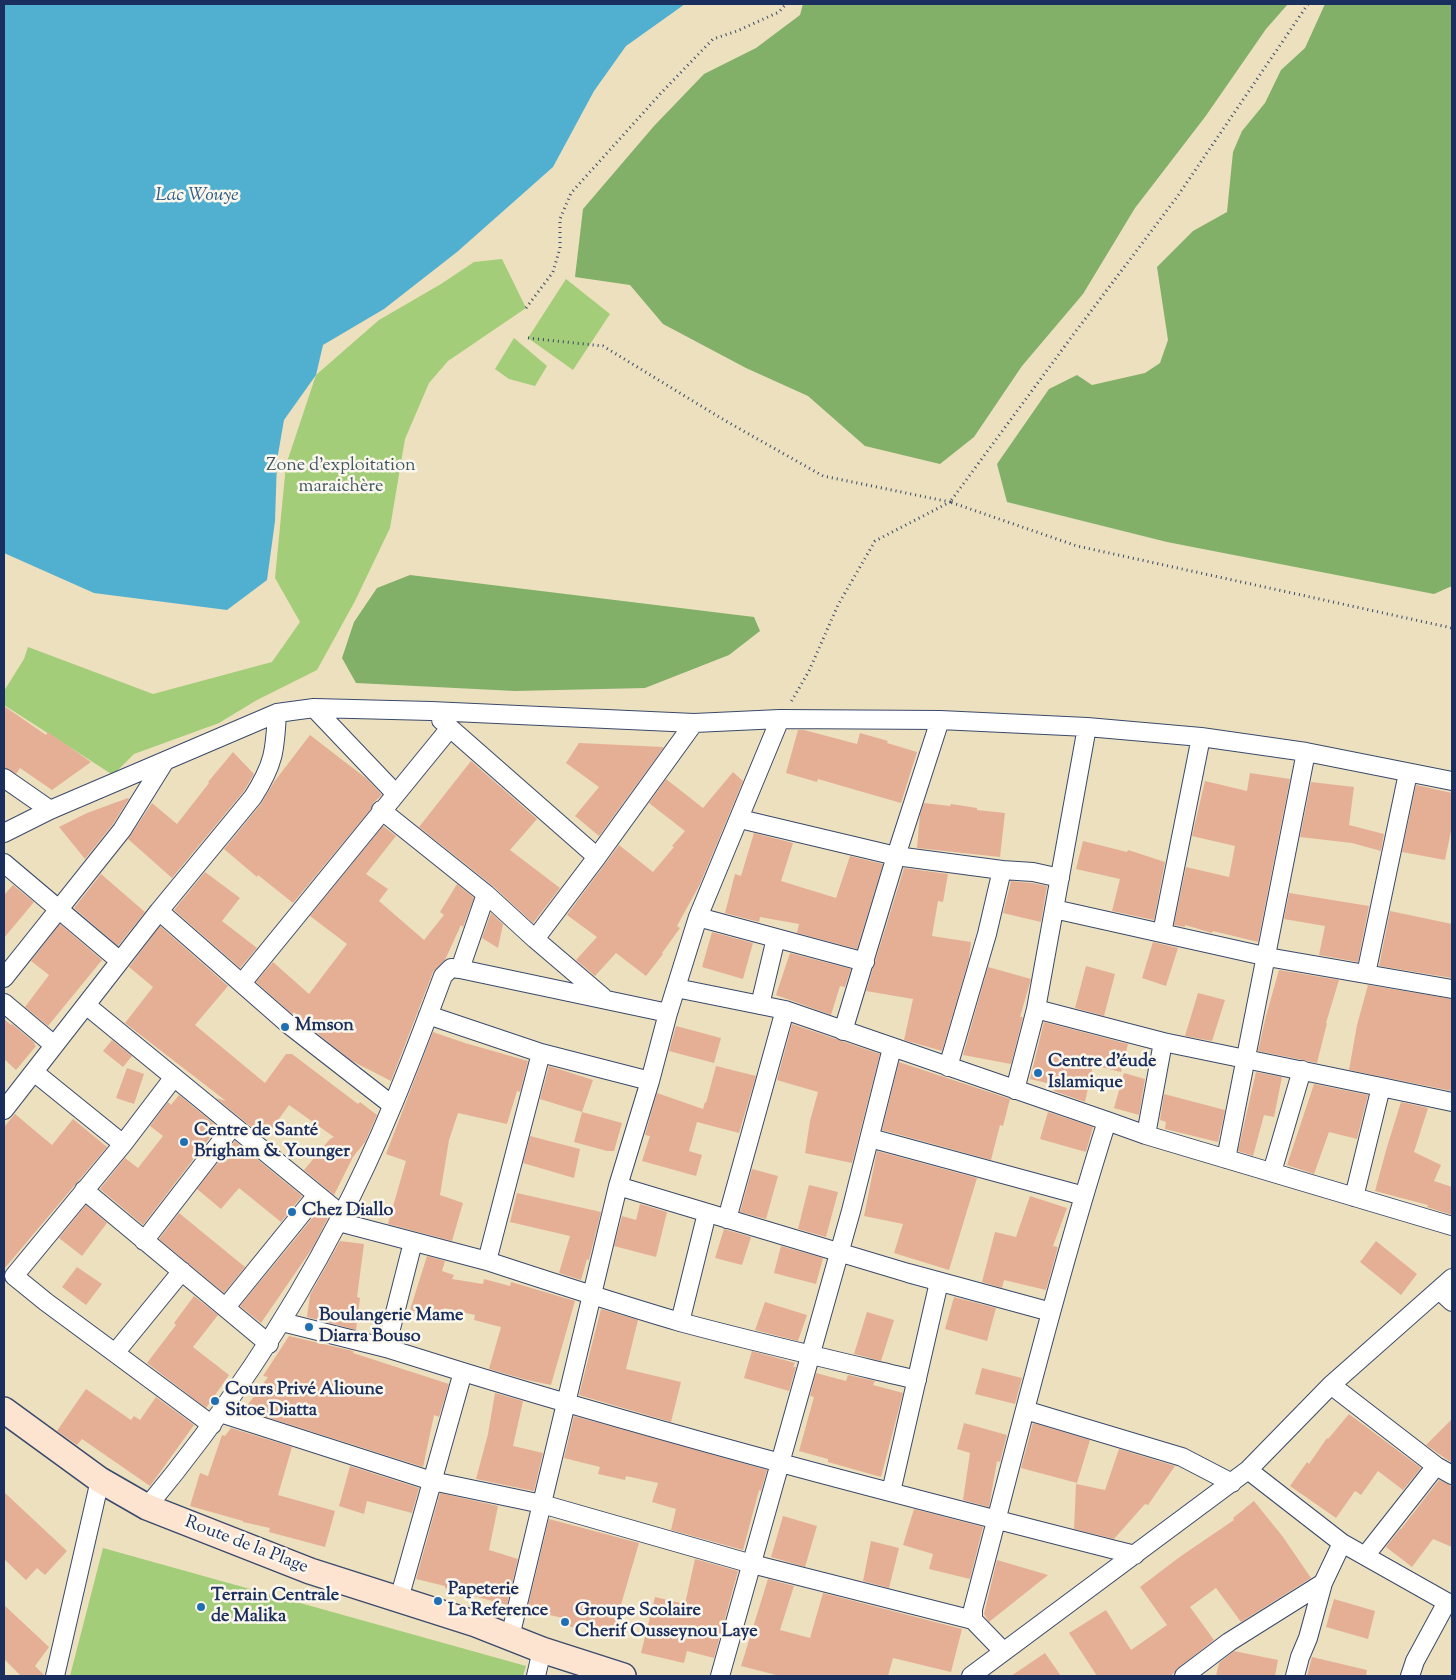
<!DOCTYPE html>
<html>
<head>
<meta charset="utf-8">
<style>
  body { margin:0 }
  #map { position:relative; width:1456px; height:1680px; overflow:hidden; background:#ece0be; font-family:"Sorts Mill Goudy",serif }
  canvas { display:block }
  .frame { position:absolute; inset:0; border:5px solid #1b2f5e; pointer-events:none }
</style>
</head>
<body>
<div id="map">
<canvas width="1456" height="1680"></canvas>
<div class="frame"></div>
</div>
<script>
const c = document.querySelector('canvas').getContext('2d');
c.lineJoin = 'round';
function fillPath(path, color) {
  c.fillStyle = color;
  c.fill(path, 'evenodd');
}
function stroke(path, color, width, dash) {
  c.strokeStyle = color;
  c.lineWidth = width;
  c.lineCap = dash ? 'butt' : 'round';
  c.setLineDash(dash || []);
  c.stroke(path);
}
function label(font, color, halo, rows, align = 'center') {
  c.font = font + ' "Sorts Mill Goudy",serif';
  c.lineWidth = 5;
  c.setLineDash([]);
  c.textBaseline = 'middle';
  c.strokeStyle = halo;
  c.fillStyle = color;
  for (const [text, x, y, turn = 0] of rows) {
    c.save();
    c.translate(x, y);
    c.rotate((+turn || 0) * Math.PI / 180);
    c.textAlign = isNaN(turn) ? turn : align;
    if (halo) c.strokeText(text, 0, 0);
    c.fillText(text, 0, 0);
    c.restore();
  }
}
fillPath(new Path2D(`
  M502 259 526 308 448 361 429 383 405 439 390 528 355 601 317 670 257 700 219 723 134 754 113 775 4 705V691L24 659 28 647 153 694 272 662 300 622 275 578 286 465 316 375 379 320 441 284 474 262Z
  M566 279 610 314 573 370 528 338Z
  M514 338 547 366 535 386 509 379 495 369Z
  M103 1548 526 1666 523 1676H70Z`), '#a3cd78');
fillPath(new Path2D(`
  M803 4H1288L1266 29 1205 117 1135 208 1083 294 1022 366 974 437 940 464 865 446 808 396 746 368 663 324 630 285 575 277 583 209 654 126 704 74 756 48 800 15Z
  M1325 4H1452V586L1434 594 1167 542 1007 502 997 464 1049 389 1077 375 1092 385 1145 373 1160 363 1168 340 1157 267 1193 231 1227 212 1233 152 1242 131 1265 103 1281 70 1305 48Z
  M410 575 754 617 760 631 729 655 645 688 515 691 356 683 342 658 354 622 377 588Z`), '#82b068');
fillPath(new Path2D(`
  M4 4H685L626 46 594 91 553 167 457 252 384 309 323 345 316 375 284 420 277 460 275 521 267 580 227 610 94 593 4 553Z`), '#51afd0');
fillPath(new Path2D(`
  M4 706 46 735 48 732 91 762 52 790 20 768 16 774 4 768Z
  M798 730H804L857 744 860 733 888 741 887 743 917 752 901 803 818 779 817 782 786 773Z
  M310 735 367 779 382 795 373 803 371 809 293 903 258 875 257 877 224 849 261 804 274 782Z
  M579 743 664 747 599 836 575 816 599 787 566 763Z
  M233 752 254 774 244 791 172 878 128 839 152 803 177 824 209 783 208 782Z
  M471 761 537 819 510 850 560 888 533 923 493 886 419 827Z
  M733 772 743 781 700 884 677 926 680 928 662 953 663 954 646 976 616 953 595 976 576 960 597 937 567 915 619 845 653 872 674 847 672 846 685 831 649 803 666 779 703 808Z
  M1250 773 1290 779 1258 942 1213 931 1212 933 1185 925V927L1174 925 1186 867 1229 877 1235 846 1192 836 1205 781 1247 791Z
  M1311 782 1354 787 1349 825 1384 834 1381 851 1352 843 1300 837Z
  M1416 785 1452 793V826L1445 860 1402 852Z
  M128 798 129 799 113 824 85 859 59 827 87 813Z
  M924 803 950 806 951 804 977 808V810L1005 813 1000 857 917 848 920 815Z
  M383 826 396 836 366 874 388 889 379 901 424 940 444 915 440 912 457 884 474 898 463 927 461 925 445 960 433 972 391 1081 352 1061 317 1033 294 1012 292 1014 256 982 273 962 309 994 347 944 310 916Z
  M754 833 793 843 781 881 836 898 850 856 883 864 857 949 797 933 799 924 760 917 759 922 725 913 735 874 741 876Z
  M1083 841 1127 852 1128 850 1165 862 1154 920 1112 911 1120 879 1076 869Z
  M904 868 948 874 943 902 938 901 932 936 971 942 969 959 942 1051 904 1040 913 999 866 991Z
  M205 872 240 898 222 921 257 948 240 968 174 910Z
  M101 874 145 912 118 946 74 908Z
  M1011 881 1032 883 1047 886 1041 922 1003 913Z
  M13 885 34 902 4 938V895Z
  M1289 893 1369 906 1358 962 1319 955 1325 926 1284 919Z
  M1390 911 1452 924V978L1379 966Z
  M491 913 503 924 498 948 482 938Z
  M60 924 102 960 48 1026 25 1007 49 975 31 961Z
  M160 926 228 986 195 1025 265 1083 286 1054H292L358 1104 360 1102 377 1115 365 1142 353 1157 334 1195 304 1170 330 1139 334 1137 289 1105 265 1138 216 1098 226 1101 125 1023 153 987 129 967Z
  M712 932 753 943 743 979 702 967Z
  M1153 942 1178 948 1166 986 1142 978Z
  M790 953 851 969 845 987 840 986 831 1015 776 995Z
  M1086 966 1115 974 1104 1016 1075 1008Z
  M988 967 1031 979 1020 1017H1023L1011 1064 963 1055Z
  M1279 970 1339 980 1326 1023H1327L1317 1063 1258 1051 1266 1016Z
  M1368 985 1452 999V1091L1349 1070 1357 1025Z
  M1198 993 1225 1000 1212 1041 1185 1036Z
  M4 1019 11 1025 12 1024 35 1043 34 1044 36 1046 16 1070 4 1059Z
  M1044 1022 1128 1044 1121 1072 1093 1065 1085 1102 1054 1091 1055 1085 1030 1079Z
  M792 1024 880 1054 852 1163 805 1153 810 1121 818 1092 777 1080Z
  M676 1026 721 1038 714 1063 669 1051Z
  M433 1032 465 1043 528 1061 520 1092 517 1091 507 1124 458 1113 449 1140 440 1195 463 1203 452 1241 388 1224 406 1161 386 1154Z
  M112 1040 132 1056 123 1067 103 1051Z
  M899 1062 1010 1099 1003 1126 1000 1125 991 1160 882 1130Z
  M549 1066 593 1080 582 1112 540 1099Z
  M716 1066 756 1076 739 1133 697 1122 689 1151 702 1155 696 1176 642 1161 650 1136 645 1135 657 1093 703 1109 705 1102 706 1103Z
  M127 1068 144 1074 134 1104 116 1098Z
  M1256 1072 1282 1077 1274 1117 1264 1115 1253 1156 1238 1151Z
  M1124 1073 1145 1079 1139 1115 1114 1108Z
  M1314 1084 1368 1095 1357 1139 1329 1132 1314 1174 1287 1165Z
  M1164 1094 1225 1110 1218 1142 1165 1129 1166 1122 1160 1120Z
  M179 1095 218 1127 143 1225 100 1189 125 1158 138 1168 163 1136 150 1126 168 1102 171 1105Z
  M1401 1102 1428 1108 1414 1152 1441 1165 1434 1181 1452 1187V1215L1427 1207 1428 1205 1375 1191 1387 1147Z
  M582 1112 622 1123 614 1151H607L574 1142Z
  M1048 1112 1093 1127 1086 1152 1040 1139Z
  M15 1114 52 1145 73 1119 107 1147 4 1269V1127Z
  M530 1136 580 1149 574 1178 523 1163Z
  M235 1141 302 1196 281 1222 239 1188 221 1209 197 1189Z
  M877 1151 977 1178 949 1270 894 1253 903 1224 864 1216Z
  M752 1169 778 1176 766 1219 740 1212Z
  M809 1185 838 1192 826 1237 798 1229Z
  M517 1193 601 1212 589 1260 587 1259 581 1280 559 1273 570 1236 510 1222Z
  M1030 1196 1067 1208 1053 1246 1058 1247 1046 1290 1004 1280 1002 1288 982 1282 995 1232 1016 1237Z
  M640 1204 667 1212 656 1257 614 1246 622 1216 636 1220Z
  M86 1205 107 1223 82 1256 59 1238Z
  M319 1210 328 1218 313 1247 261 1323 240 1306Z
  M179 1213 245 1267 224 1293 159 1239Z
  M724 1229 751 1237 742 1265 715 1258Z
  M340 1241 364 1244 357 1297 360 1298 356 1330 307 1317 310 1295Z
  M1376 1241 1417 1274 1401 1295 1360 1262Z
  M781 1246 823 1258 816 1284 774 1273Z
  M427 1256 445 1261 442 1271 454 1275 452 1279 483 1284 484 1279 510 1286 511 1282 575 1301 551 1385 527 1380 489 1369 501 1327 474 1320 475 1315 444 1308 441 1319 410 1310Z
  M77 1267 102 1284 86 1305 62 1287Z
  M194 1296 218 1315 193 1347 229 1375 206 1408 147 1363 176 1325 174 1323Z
  M954 1297 996 1308 987 1341 945 1329Z
  M765 1302 807 1315 798 1341 755 1330Z
  M601 1309 638 1320 626 1369 681 1382 671 1422 579 1395Z
  M867 1312 894 1320 881 1361 854 1354Z
  M289 1336 353 1351V1353L449 1384 439 1417 434 1415 423 1467 244 1410 268 1377 263 1376Z
  M752 1351 795 1363 793 1367H796L789 1391 744 1378Z
  M982 1368 1022 1378 1015 1404 975 1394Z
  M816 1373 846 1381 848 1375 875 1381 873 1385 903 1393 881 1477 828 1462V1459L799 1451 814 1397 810 1396Z
  M86 1389 131 1420 134 1416 140 1420 156 1397 194 1425 150 1486 82 1439 77 1445 57 1431Z
  M495 1393 523 1401 513 1446 543 1453 534 1491 476 1479 488 1434Z
  M1349 1414 1421 1468 1403 1490 1378 1471 1361 1495 1355 1491 1336 1518 1290 1486 1307 1462 1309 1464 1327 1438 1328 1439Z
  M574 1416 767 1470 761 1491 759 1490 743 1550 671 1530 676 1509 652 1502 658 1483 626 1476 625 1480 598 1474 600 1467 564 1458Z
  M1452 1419V1463L1426 1445Z
  M964 1423 1007 1435 1000 1462 997 1461 989 1507 963 1500 970 1453 957 1449Z
  M1033 1423 1090 1440 1077 1483 1021 1468Z
  M231 1428 292 1447 278 1495 335 1511 325 1547 269 1532 270 1528 243 1522V1521L190 1506 200 1473 208 1476 222 1435 225 1436Z
  M1119 1449 1175 1466 1148 1505 1145 1504 1114 1539 1074 1529 1076 1484 1105 1490Z
  M350 1466 419 1488 412 1513 367 1501 364 1514 339 1506Z
  M1439 1480 1452 1486V1547L1433 1539 1412 1567 1386 1547 1400 1529H1401Z
  M4 1492 67 1551 45 1575 37 1568 26 1580 4 1559Z
  M440 1493 498 1506 489 1550 518 1559 507 1605 445 1588V1586L416 1579Z
  M1254 1501 1283 1537 1311 1578 1241 1622 1216 1588 1190 1607 1214 1640 1178 1668 1174 1673 1170 1676H1097L1069 1633 1106 1610 1131 1650 1167 1625 1140 1587 1181 1556 1234 1520 1233 1518Z
  M914 1509 983 1527 970 1579 929 1569 933 1554 903 1545Z
  M783 1516 817 1526 805 1567 771 1557Z
  M549 1519 639 1543 613 1632 580 1621 577 1629 561 1623 563 1618 527 1610Z
  M871 1541 899 1548 889 1588 863 1581Z
  M695 1559 738 1571 714 1658 687 1651 684 1663 641 1653 655 1597 685 1604Z
  M997 1560 1048 1575 989 1622 984 1614Z
  M768 1579 794 1586 780 1630 810 1638 823 1593 962 1629 951 1672 893 1658 888 1676H780L741 1666Z
  M1334 1599 1375 1611 1368 1639 1326 1627Z
  M4 1605 49 1647 35 1666 45 1676H21L4 1659Z
  M1234 1651 1278 1660 1275 1676H1216L1219 1663Z
  M1045 1653 1061 1676H1011Z
  M1312 1657 1367 1670 1366 1676H1307Z`), '#e5af96');
const street = new Path2D(`
  M314 708 395 793
  M441 720 597 857 535 939
  M4 778 50 810
  M381 810 486 894 535 939 603 997
  M740 819 896 856 1002 870
  M4 833 50 810 277 713 314 708 431 711 694 723 780 719 940 720 1087 727 1201 737 1306 752 1452 781
  M597 857 694 723
  M4 863 120 961
  M1054 909 1273 958 1452 989
  M159 911 288 1024 392 1105
  M698 917 865 962
  M1162 933 1201 737
  M460 969 486 894
  M1366 974 1408 773
  M4 978 122 830 165 761
  M242 983 450 728
  M676 988 785 1010 1107 1121C1056 1282 1016 1446 973 1609V1620L1003 1651
  M4 1003 54 1045
  M86 1005 342 1215
  M760 1005 776 938
  M1036 1009 1087 727
  M428 1015 541 1053 650 1081
  M843 1031 896 856 940 720
  M1163 1042 1381 1087
  M541 1053 487 1261C551 1282 615 1303 680 1322 758 1343 837 1361 917 1380
  M948 1067 987 934 1002 870 1033 872 1060 878
  M34 1072 123 1144
  M174 1077 123 1144 14 1276 46 1302 115 1353 182 1271
  M1015 1090 1036 1009 1163 1042 1146 1135
  M4 1110 159 911 253 797C274 764 275 751 277 713
  M1107 1121 1146 1135 1452 1226
  M870 1138 1084 1196
  M1226 1159 1306 752
  M1272 1172 1302 1070
  M618 1186 908 1273 1051 1312
  M84 1190 269 1344
  M1354 1197 1381 1087 1452 1102
  M727 1219 785 1010
  M339 1222 487 1261
  M144 1241 233 1126
  M413 1242 386 1348 463 1372
  M1439 1290 1452 1302
  M226 1307 317 1195
  M282 1322 386 1348
  M680 1322 707 1213
  M115 1353 212 1425
  M1331 1385 1436 1466 1452 1475
  M1025 1410 1182 1457 1232 1483
  M220 1413 432 1481 542 1504 752 1564 973 1620
  M1248 1470 1342 1543 1452 1605
  M891 1492 939 1282
  M147 1507C220 1419 285 1324 338 1222 380 1143 412 1059 443 976L451 968 460 969 668 1013
  M1365 1556 1436 1466
  M399 1599 463 1372C685 1440 910 1498 1135 1555
  M510 1637 618 1186 650 1081 668 1013 698 917 780 719
  M55 1676 100 1480
  M536 1676 542 1650
  M720 1676 851 1211 892 1048
  M971 1676 1248 1470 1331 1385 1452 1278
  M1184 1676 1229 1642 1323 1583
  M1295 1676 1300 1657 1308 1638 1323 1583 1342 1543
  M1410 1676 1415 1661 1447 1602`);
const secondary = new Path2D(`
  M4 1410 100 1480 147 1507 310 1571 476 1624 542 1650 623 1676`);
stroke(street, '#3a4a6c', 20);
stroke(secondary, '#3a4a6c', 28);
stroke(new Path2D(`
  M1308 4 1177 197 1073 335 950 502 1077 546 1452 628
  M526 308 553 272 560 248V219L571 193 662 92 713 39 737 31 779 12 786 4
  M528 338 603 346 724 420 823 476 950 502 875 541 838 605 809 671 791 702`), '#3a4a6c', 3, [1, 4]);
stroke(street, '#fff', 18);
stroke(secondary, '#fde4d0', 25);
for (const [x, y, r, color] of [
  [285,1027,5,"#1f6fb2"],
  [1038,1073,5,"#1f6fb2"],
  [184,1142,5,"#1f6fb2"],
  [292,1212,5,"#1f6fb2"],
  [309,1327,5,"#1f6fb2"],
  [215,1401,5,"#1f6fb2"],
  [438,1601,5,"#1f6fb2"],
  [201,1607,5,"#1f6fb2"],
  [565,1622,5,"#1f6fb2"]
]) {
  const dot = new Path2D();
  dot.arc(x, y, r, 0, 2 * Math.PI);
  c.fillStyle = color;
  c.fill(dot);
  stroke(dot, '#fbf7ec', 2);
}
label('18px', '#3d5664', '#fbf7ec', [
  ["Zone d'exploitation",341,467],
  ["maraichère",341,488]
]);
label('bold 18px', '#1b2f5e', '#fbf7ec', [
  ["Mmson",295,1027],
  ["Centre d'éude",1048,1063],
  ["Islamique",1048,1084],
  ["Centre de Santé",194,1132],
  ["Brigham & Younger",194,1153],
  ["Chez Diallo",302,1212],
  ["Boulangerie Mame",319,1317],
  ["Diarra Bouso",319,1338],
  ["Cours Privé Alioune",225,1391],
  ["Sitoe Diatta",225,1412],
  ["Papeterie",448,1591],
  ["La Reference",448,1612],
  ["Terrain Centrale",211,1597],
  ["de Malika",211,1618],
  ["Groupe Scolaire",575,1612],
  ["Cherif Ousseynou Laye",575,1633]
], 'left');
label('18px', '#1b2f5e', '#fbf7ec', [
  ["Route de la Plage",246,1546,21]
]);
label('italic 19px', '#2e5c86', '#fbf7ec', [
  ["Lac Wouye",197,197]
]);
</script>
</body>
</html>
